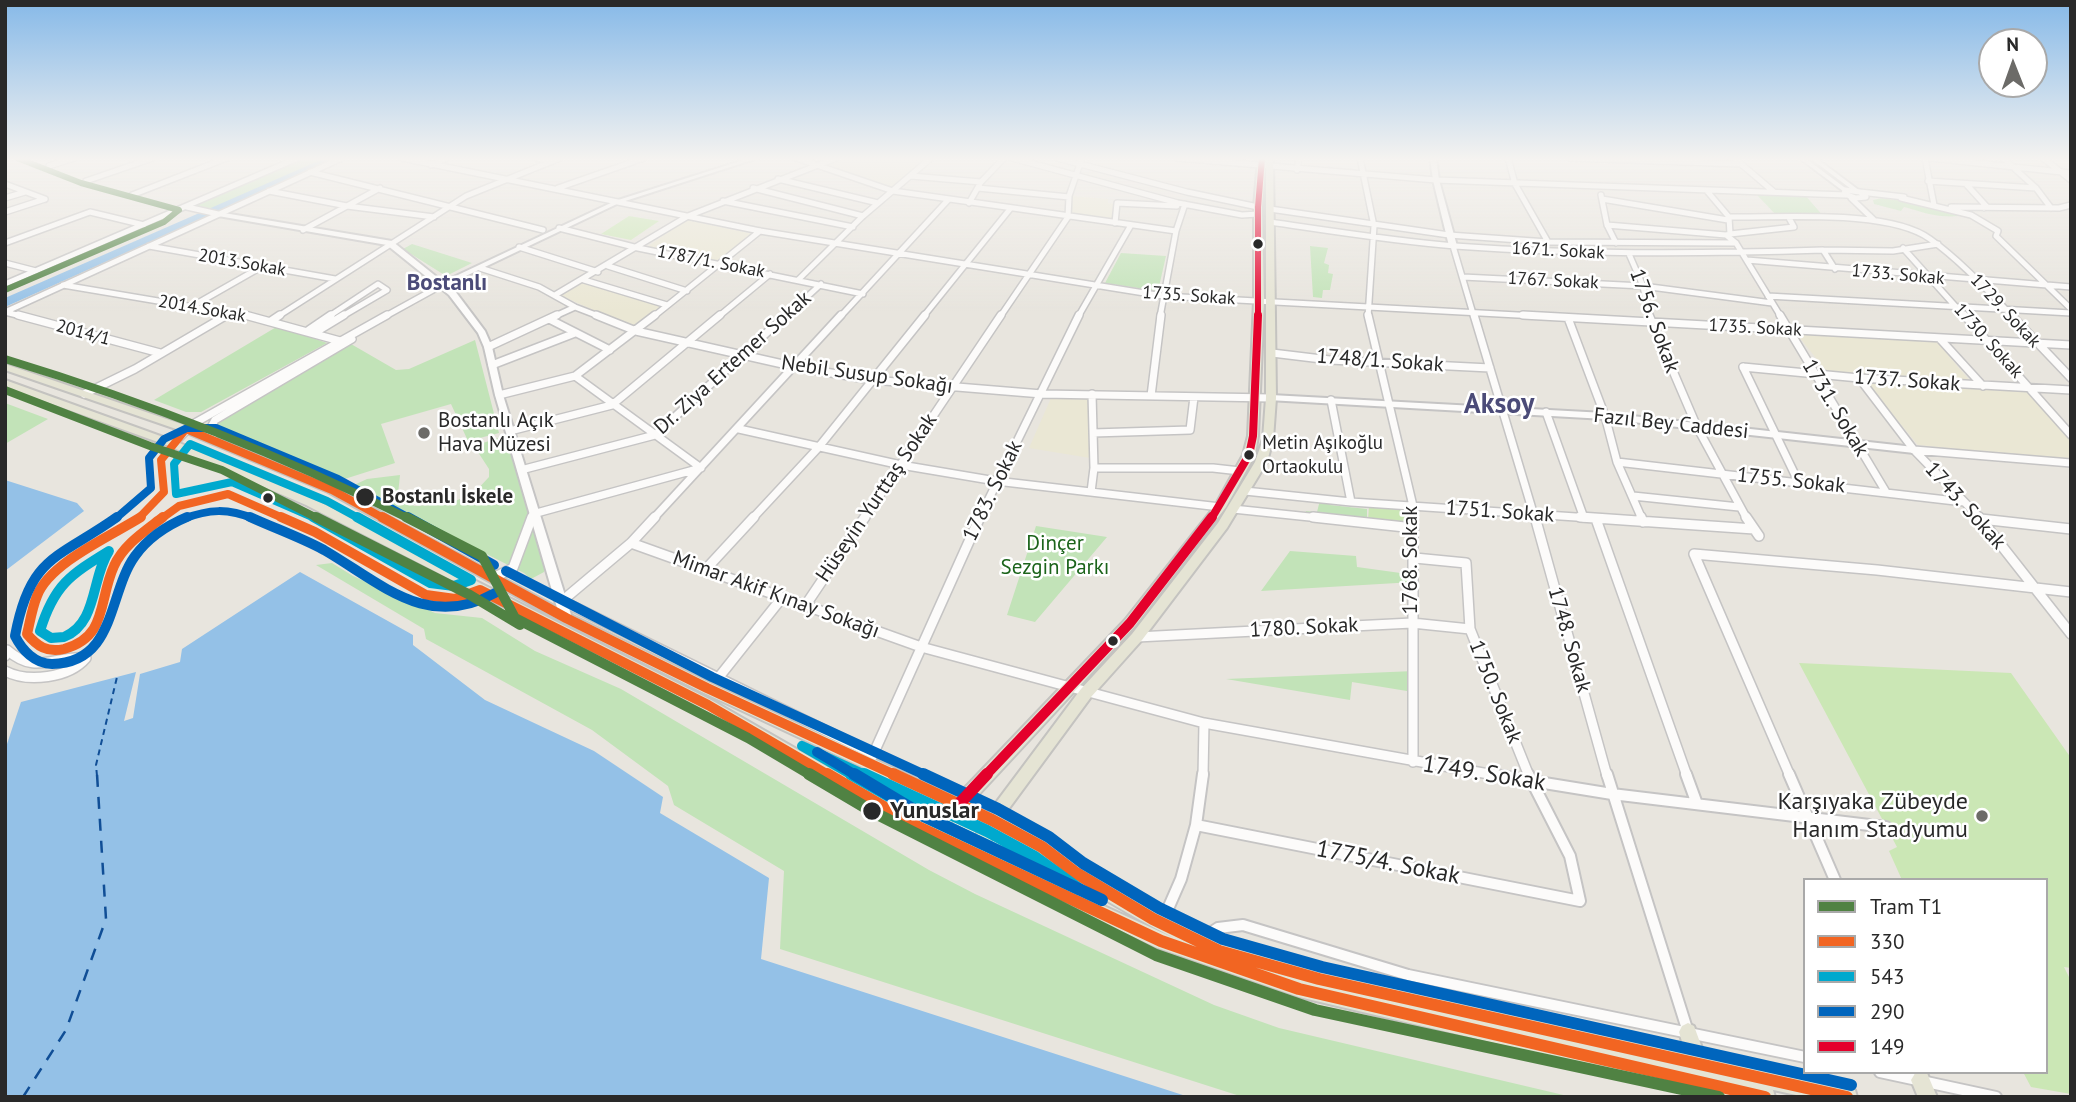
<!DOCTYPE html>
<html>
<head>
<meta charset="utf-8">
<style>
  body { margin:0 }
  #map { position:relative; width:2076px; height:1102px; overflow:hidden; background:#e8e5de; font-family:"PT Sans",sans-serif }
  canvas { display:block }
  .frame { position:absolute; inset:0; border:7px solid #292929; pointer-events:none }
  .legend { position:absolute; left:1803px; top:878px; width:245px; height:196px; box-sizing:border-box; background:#fff; border:2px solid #a9a9a9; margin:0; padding:9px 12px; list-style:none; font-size:21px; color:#292929 }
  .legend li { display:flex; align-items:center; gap:14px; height:35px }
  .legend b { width:35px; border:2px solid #a9a9a9 }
  .north { position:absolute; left:1978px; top:28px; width:70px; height:70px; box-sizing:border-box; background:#fff; border:2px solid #a9a9a9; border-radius:50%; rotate:359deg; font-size:19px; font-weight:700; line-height:28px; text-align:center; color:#292929 }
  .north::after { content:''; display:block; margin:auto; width:24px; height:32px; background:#6c6b68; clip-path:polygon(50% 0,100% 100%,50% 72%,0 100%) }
</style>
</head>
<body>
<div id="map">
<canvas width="2076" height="1102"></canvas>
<div class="frame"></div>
<ul class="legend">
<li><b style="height:9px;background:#508243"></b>Tram T1</li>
<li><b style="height:9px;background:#f26522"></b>330</li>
<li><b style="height:9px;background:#00a9ce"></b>543</li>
<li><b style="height:9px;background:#0065bd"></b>290</li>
<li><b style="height:9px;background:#e4002b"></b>149</li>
</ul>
<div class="north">N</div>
</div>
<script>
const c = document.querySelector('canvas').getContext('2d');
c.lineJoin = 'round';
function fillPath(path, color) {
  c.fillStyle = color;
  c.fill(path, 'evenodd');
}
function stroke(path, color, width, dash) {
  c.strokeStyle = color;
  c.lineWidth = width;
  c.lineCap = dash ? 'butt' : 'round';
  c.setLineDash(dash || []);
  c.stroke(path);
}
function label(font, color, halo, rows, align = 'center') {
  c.font = font + ' "PT Sans",sans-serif';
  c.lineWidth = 5;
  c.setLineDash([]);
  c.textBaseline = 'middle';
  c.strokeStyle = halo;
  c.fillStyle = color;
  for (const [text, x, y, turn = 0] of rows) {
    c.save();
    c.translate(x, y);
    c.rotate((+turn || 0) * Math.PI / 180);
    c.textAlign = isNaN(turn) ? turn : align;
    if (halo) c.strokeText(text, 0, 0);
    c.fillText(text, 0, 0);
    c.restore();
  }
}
fillPath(new Path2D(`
  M846 158H926L890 189 823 166Z
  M1072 196 1108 199V203L1116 204 1112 220 1072 215Z
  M686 220 753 234 717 262 647 247Z
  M584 282 661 307 635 329 560 295Z
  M1796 333 1937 342 1970 381 1827 372Z
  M1864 380 2026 390 2071 439V460L1918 445Z
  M1051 398H1089L1090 458 1029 448Z`), '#eae7d4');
fillPath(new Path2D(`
  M302 158H330L211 209 194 205Z
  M1757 195H1805L1824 217 1776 215Z
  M1882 198 1917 203 1960 216C1938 218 1925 213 1904 207L1901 211 1874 204 1873 200Z
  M412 244 472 263 446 276 403 249Z
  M1310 246 1328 248 1324 263 1329 265 1328 273 1333 274 1330 290H1323L1322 298 1313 297Z
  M1121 253 1166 256 1158 291 1105 283Z
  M278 326 327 343 201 412H186L154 400Z
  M475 340 499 433 468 441 451 404 381 424 395 463 332 483 264 455 215 430 218 423 351 344 396 370 409 369Z
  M5 403 48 419 5 444Z
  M507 435 532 524 540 529 547 556 544 572 531 579 524 573 352 486 367 479 400 475 398 494 414 506 448 504 474 493 489 477V469L474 446Z
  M1320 500 1330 501V505L1367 509V518L1333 514 1332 518 1304 516 1306 511 1317 512Z
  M1036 526 1107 537 1035 622 1007 615Z
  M1290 551 1356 556 1357 567 1415 575 1414 582 1261 591Z
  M332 563 353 576 435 613 482 618 535 651 621 689 929 870 975 894 1214 1005 1279 1028 1572 1097H1243L780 949 784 871 674 805 668 786 592 730 426 639 424 629 316 565Z
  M1414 671 1413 692 1352 682 1350 700 1226 679Z`), '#c2e3b8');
fillPath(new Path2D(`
  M629 216 659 221 631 240 601 234Z
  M1369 506 1405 510V524L1368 520Z
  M1799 663 2011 673 2071 758V968L2064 967 2071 981V1094L2031 1087 2023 1072H2046V880H1902L1889 851 1897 847Z`), '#cbe7b5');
fillPath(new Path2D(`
  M5 480 77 503 84 511 5 571Z
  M300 572 413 635V645L485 700 594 751 663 797 660 813 769 878 761 959 1189 1097H5V750L21 702 136 672 124 721 133 718 140 674 180 662 182 649Z`), '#94c1e7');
fillPath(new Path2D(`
  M325 158H338L5 307V298Z`), '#94c1e7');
stroke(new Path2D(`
  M97 776 96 765 117 677`), '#104e96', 2, [6, 4.5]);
stroke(new Path2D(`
  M23 1097 66 1030 106 919 97 774`), '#104e96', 2.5, [12, 10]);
const streetFar3 = new Path2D(`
  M402 158 760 231 1163 296 1555 317
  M536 158 552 161
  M796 158 893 191 1176 231
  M1012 158 1178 203 1242 215 1258 214
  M1057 158 1187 192 1258 207
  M1177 158 1436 180 1846 195
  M1360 158 1374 226 1368 317
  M1508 158 1515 184 1548 242
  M1569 158 1741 164
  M1734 158 1774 192
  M1925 158 1934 205
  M1930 158 2071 173
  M2003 158 2036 188 2051 208
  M2043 158 2071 180
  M431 165 447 158
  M49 166 74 158
  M1297 170 1299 158
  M310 172 543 230
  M911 176 981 182
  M778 179 878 203
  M86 181 153 158
  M1928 181 2036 188
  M5 184 45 199
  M1966 184 1987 207 1984 208
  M558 188 644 158
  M753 188 863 216
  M978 188 1069 197
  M1845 190 1860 192 1866 197 1856 198 1844 194Z
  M269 191 347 206 434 217
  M1707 191 1729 217 1730 234 1726 235 1736 243 1781 317
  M1860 192 1904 197
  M132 195 227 158
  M1601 195 1607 225 1616 243
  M5 198 25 192
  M1851 198 1874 220
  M1901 198 1971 215 1998 231 1996 236 2071 309
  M1602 199 1728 220
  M723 201 853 227
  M969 203 981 182 1004 158
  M187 207 218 214
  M1951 207 2059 208 2071 205
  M1270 209 1449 235 1548 242 1736 243
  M5 212 45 199
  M1068 217 1069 196 1082 158
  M1729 217C1781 218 1889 209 1930 239 1961 261 1987 290 2013 317
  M1270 222C1332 231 1393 241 1455 246 1577 255 1700 254 1823 250
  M1115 223 1117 203 1177 206
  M1607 225 1726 235
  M559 228 638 248 863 294
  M303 230 380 188
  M1730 234 1794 227 1789 218
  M5 243 90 212 144 225
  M149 246 335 279
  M1453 246 1474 317
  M519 247 598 272
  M1903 248 1965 317
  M1629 254 1643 286 1649 317
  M1747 260 2071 287
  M5 263 36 271
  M608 266 687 291
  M480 268 539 287 575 307 601 317
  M1835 269 1823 250 1893 251 1938 244
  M1463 277 1643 286 1772 303
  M584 280 667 305
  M798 280 863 216 931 158
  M5 284 298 158
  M63 285 253 317
  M555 295 688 216 836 158
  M1768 296 2071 313
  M191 307 261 267
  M5 312 342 158
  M5 312 25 317
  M224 317 231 313
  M277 317 466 196 560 158
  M328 317 378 284 387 290 341 317
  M384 317 442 285
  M553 317 575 307
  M653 317 760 231
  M718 317 770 274
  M785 317 821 284
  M840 317 948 200
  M923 317 1010 209
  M1000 317 1068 217
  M1078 317 1131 225
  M1160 317 1176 231 1185 204`);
const streetFar2 = new Path2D(`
  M18 315 160 353
  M245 315 340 341
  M596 315 636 331 796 367 872 380 1042 394 1271 398
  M1368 315 1413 506 1414 519
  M1474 315 1535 519
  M1523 315 2071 345
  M1649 315 1697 427 1747 519
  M1780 315 1886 492
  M1964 315 2071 435
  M2011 315 2071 378
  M1568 318 1605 416 1617 462 1642 519
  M549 319 610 350
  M271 321 280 315
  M309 330 331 315
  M316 332 344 315
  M1941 340 1983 386
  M488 347 557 315
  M1272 353 1330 360 1490 368
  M492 365 575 333
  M1743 367 1859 378 2071 390
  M1743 367 1798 481
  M575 376 701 468
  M1859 378 1914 450 1981 519
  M84 394 135 369 227 315
  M499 395 575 376 655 315
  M1151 396 1161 315
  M1331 400 1351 502
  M1546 412 1584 518
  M739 429 901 465 996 481 1220 507
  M510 431 612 405 720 315
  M1093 433 1190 430 1194 397
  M214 440 209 431 215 420 352 339
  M173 444 193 424 387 315
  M1914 450 2071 463
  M1617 462 1964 502
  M1094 468H1213L1240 471
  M521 470 655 435 786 315
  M1245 491 1351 502 1606 519
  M1091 492 1094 468 1092 394
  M1633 496 1739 507
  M1233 509 1329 519
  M531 519 533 514 701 468
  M653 519 841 315
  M752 519 818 448 925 315
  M864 519 1001 315
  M979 519 1079 315`);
const streetFar1 = new Path2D(`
  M655 517 631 543 562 601 873 754
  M1313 517 1414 528
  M1535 517 1607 776
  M1580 517 1754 529
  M1641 517 1643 522
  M1746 517 1759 536
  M1979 517 2071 634
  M1596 519 1687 776
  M1981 519 2071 529
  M631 543 921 647 1204 723 1500 776
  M1415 558 1466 563 1470 629 1529 776
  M706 569 754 517
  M495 577 513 568 532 517
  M805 606 865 517
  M1137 637 1412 623 1470 629
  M5 656 7 650C37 676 53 655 86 658 69 678 28 683 5 671
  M719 677 781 599
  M872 757 980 517
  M1413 762V517
  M1203 776 1204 723
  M1790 776 1694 554 1877 570 2071 592`);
const street = new Path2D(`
  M1489 774 1612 794 1886 827
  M1607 774 1688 1032
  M1686 774 1697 804
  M1789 774 1835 880
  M1196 825 1580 901 1570 856 1528 774
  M1153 919 1167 911 1181 879 1196 825 1203 774
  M1198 941 1218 928 1243 925 1408 975 1805 1057
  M1880 1072 1996 1097`);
const secondary = new Path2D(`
  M750 158H758L619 203 447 285 455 291 485 331 492 347 503 395 572 618 570 621H562L560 618 495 395 484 347 478 333 449 295 387 245 218 216 215 214 218 212 392 241 443 282 615 201Z
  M1430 158H1436L1439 180 1457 246 1456 248 1449 246 1433 180Z
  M1799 158H1805L1848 190 1843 191Z
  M1810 158H1816L1860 191 1855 192Z
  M1271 395 1605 413 1914 447 1919 450 1914 453 1605 419 1268 400 1267 398Z`);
const primary = new Path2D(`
  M1258 158H1266L1262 207 1264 301 1258 436 1255 455 1226 507 1135 626 970 804 989 812 1081 689 1132 634 1218 523 1255 462 1263 439 1266 398V158H1273L1276 398 1273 439 1267 462 1227 528 1142 640 1091 697 1002 818 1048 842 1082 868 1159 914 1222 944 1319 971 1685 1051 1679 1032 1682 1026 1688 1023 1694 1026 1705 1056 1848 1087 1855 1090 1857 1097H1805L1769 1089 1773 1090 1775 1097H1724L1299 997 1155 947 912 832 703 709 306 505 169 446 5 387V380L177 442 314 499 713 701 894 805 908 796 909 789 702 692 561 621 328 492 182 431 5 370V364L190 427 336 488 571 615 712 684 956 797 1125 620 1215 506 1243 455 1248 436 1254 301V207ZM924 796 946 807 939 812 935 827 908 813 919 805ZM960 813 982 824 978 833 965 842 949 834 952 820ZM995 830 1024 845 1010 853 1008 861 980 849 990 843ZM1038 855C1081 886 1126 914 1174 938L1023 869 1024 862Z
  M1916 1072 1927 1073 1937 1097H1918L1911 1080Z`);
stroke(streetFar3, '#c5c4c4', 8);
stroke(streetFar2, '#c5c4c4', 10);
stroke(streetFar1, '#c5c4c4', 12);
stroke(street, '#c5c4c4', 14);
stroke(secondary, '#c5c4c4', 4);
stroke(primary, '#c4c3c0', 4);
stroke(streetFar3, '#fcfbfa', 5);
stroke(streetFar2, '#fcfbfa', 7);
stroke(streetFar1, '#fcfbfa', 9);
stroke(street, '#fcfbfa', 10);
fillPath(secondary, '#fcfbfa');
fillPath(primary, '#e5e4d4');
stroke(new Path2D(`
  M138 519 164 492 161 460 186 429 332 490 385 519
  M161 519 179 506 228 494 285 519`), '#f26522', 8);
stroke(new Path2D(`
  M141 517C111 536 49 563 37 596 32 608 30 622 27 634 37 646 47 653 64 649 108 637 98 601 114 566 123 545 145 531 163 517
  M281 517 315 532 426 595 455 599 480 590 708 705 830 776
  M382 517 566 618 707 688 897 776`), '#f26522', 10);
stroke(new Path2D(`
  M827 774 918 827 1161 941 1299 989 1765 1097
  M893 774 992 820 1042 847 1076 873 1153 919 1219 951 1319 979 1847 1097`), '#f26522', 12);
stroke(new Path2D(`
  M317 519 232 482 176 494 174 464 190 444 327 501 360 519`), '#00a9ce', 8);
stroke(new Path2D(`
  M313 517 430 583 454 586 471 580 357 517
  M109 551C91 578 98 623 64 637L51 638 40 631C54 585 70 575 109 551Z
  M854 776 802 746 867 776`), '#00a9ce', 10);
stroke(new Path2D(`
  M851 774 924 816 1079 889 1035 857 987 831 864 774`), '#00a9ce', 12);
stroke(new Path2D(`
  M115 519 151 488 149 458 164 439 187 428H216L338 479 411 519
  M183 519C209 509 228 508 254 519`), '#0065bd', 8);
stroke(new Path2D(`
  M117 517C58 559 30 555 15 636 22 650 35 664 52 664 116 663 108 593 135 556 148 538 168 525 187 517
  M250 517C274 528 300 537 324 550 381 583 427 631 495 593
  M408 517 494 565
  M506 571 712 677 927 776
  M817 752 857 776`), '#0065bd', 10);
stroke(new Path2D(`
  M854 774 924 816 1102 900
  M923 774 998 809 1049 837 1083 863 1159 908 1223 939 1322 967 1851 1085`), '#0065bd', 12);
stroke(new Path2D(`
  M1258 317V207L1262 158`), '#e4002b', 6);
stroke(new Path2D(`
  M1211 519 1249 455 1253 436 1258 315`), '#e4002b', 8);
stroke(new Path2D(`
  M985 776 1130 623 1212 517`), '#e4002b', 10);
stroke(new Path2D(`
  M959 804 987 774`), '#e4002b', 12);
stroke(new Path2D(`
  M5 290 164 222 179 210 81 183 17 158`), '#508243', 6);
stroke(new Path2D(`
  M5 359C143 401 280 454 409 519
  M5 390 150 446 222 470 319 519`), '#508243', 8);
stroke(new Path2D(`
  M316 517 470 595 520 625
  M406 517 482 556 515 618 748 738 812 776`), '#508243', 10);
stroke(new Path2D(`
  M809 774 875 813 1156 955 1315 1010 1719 1097`), '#508243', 12);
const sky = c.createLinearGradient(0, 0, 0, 312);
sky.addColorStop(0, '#86b9e8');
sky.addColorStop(0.51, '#f5f3f0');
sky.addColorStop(1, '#f5f3f000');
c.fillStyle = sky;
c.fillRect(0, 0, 2076, 312);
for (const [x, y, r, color] of [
  [1258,244,6,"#292929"],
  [424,433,7,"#6c6b68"],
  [1249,455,6,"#292929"],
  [365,497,10,"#292929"],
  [268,498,6,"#292929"],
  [1113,641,6,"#292929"],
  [872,811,10,"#292929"],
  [1982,816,7,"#6c6b68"]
]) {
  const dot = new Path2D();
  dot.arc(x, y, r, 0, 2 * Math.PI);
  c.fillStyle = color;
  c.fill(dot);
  stroke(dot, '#fff', 2.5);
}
label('18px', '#292929', '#fff', [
  ["1671. Sokak",1558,251,3],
  ["1787/1. Sokak",711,262,11],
  ["2013.Sokak",242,263,10],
  ["1733. Sokak",1898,275,5],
  ["1767. Sokak",1553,281,3],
  ["1735. Sokak",1189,296,4],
  ["2014.Sokak",202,309,10],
  ["1729. Sokak",2005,311,47],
  ["1735. Sokak",1755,328,3],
  ["2014/1",83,333,15],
  ["1730. Sokak",1988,341,48]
]);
label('19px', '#292929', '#fff', [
  ["Metin Aşıkoğlu",1262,444],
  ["Ortaokulu",1262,468]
], 'left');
label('21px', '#292929', '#fff', [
  ["1756. Sokak",1654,321,70],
  ["1748/1. Sokak",1380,361,4],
  ["Dr. Ziya Ertemer Sokak",733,363,-42],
  ["Nebil Susup Sokağı",867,375,8],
  ["1737. Sokak",1907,381,4],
  ["1731. Sokak",1835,408,59],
  ["Fazıl Bey Caddesi",1671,424,6],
  ["1755. Sokak",1791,481,6],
  ["1783. Sokak",993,491,-64],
  ["Hüseyin Yurttaş Sokak",877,498,-56],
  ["1743. Sokak",1965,506,48],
  ["1751. Sokak",1500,512,4],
  ["1768. Sokak",1411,560,-90],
  ["Mimar Akif Kınay Sokağı",776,595,20],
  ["1780. Sokak",1304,628,-3],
  ["1748. Sokak",1569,640,74],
  ["1750. Sokak",1495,692,68]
]);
label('21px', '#292929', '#fff', [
  ["Bostanlı Açık",438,421],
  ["Hava Müzesi",438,445]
], 'left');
label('bold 21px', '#292929', '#fff', [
  ["Bostanlı İskele",382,497]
], 'left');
label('21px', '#1c641b', '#fff', [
  ["Dinçer",1055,544],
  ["Sezgin Parkı",1055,568]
]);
label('bold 23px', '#4b4b78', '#fff', [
  ["Bostanlı",447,283]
]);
label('24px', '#292929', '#fff', [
  ["1749. Sokak",1484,774,9],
  ["1775/4. Sokak",1388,863,11]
]);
label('24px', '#292929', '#fff', [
  ["Karşıyaka Zübeyde",1968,802],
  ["Hanım Stadyumu",1968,830]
], 'right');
label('bold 24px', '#292929', '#fff', [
  ["Yunuslar",890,811]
], 'left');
label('bold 28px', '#4b4b78', '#fff', [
  ["Aksoy",1499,405]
]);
</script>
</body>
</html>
